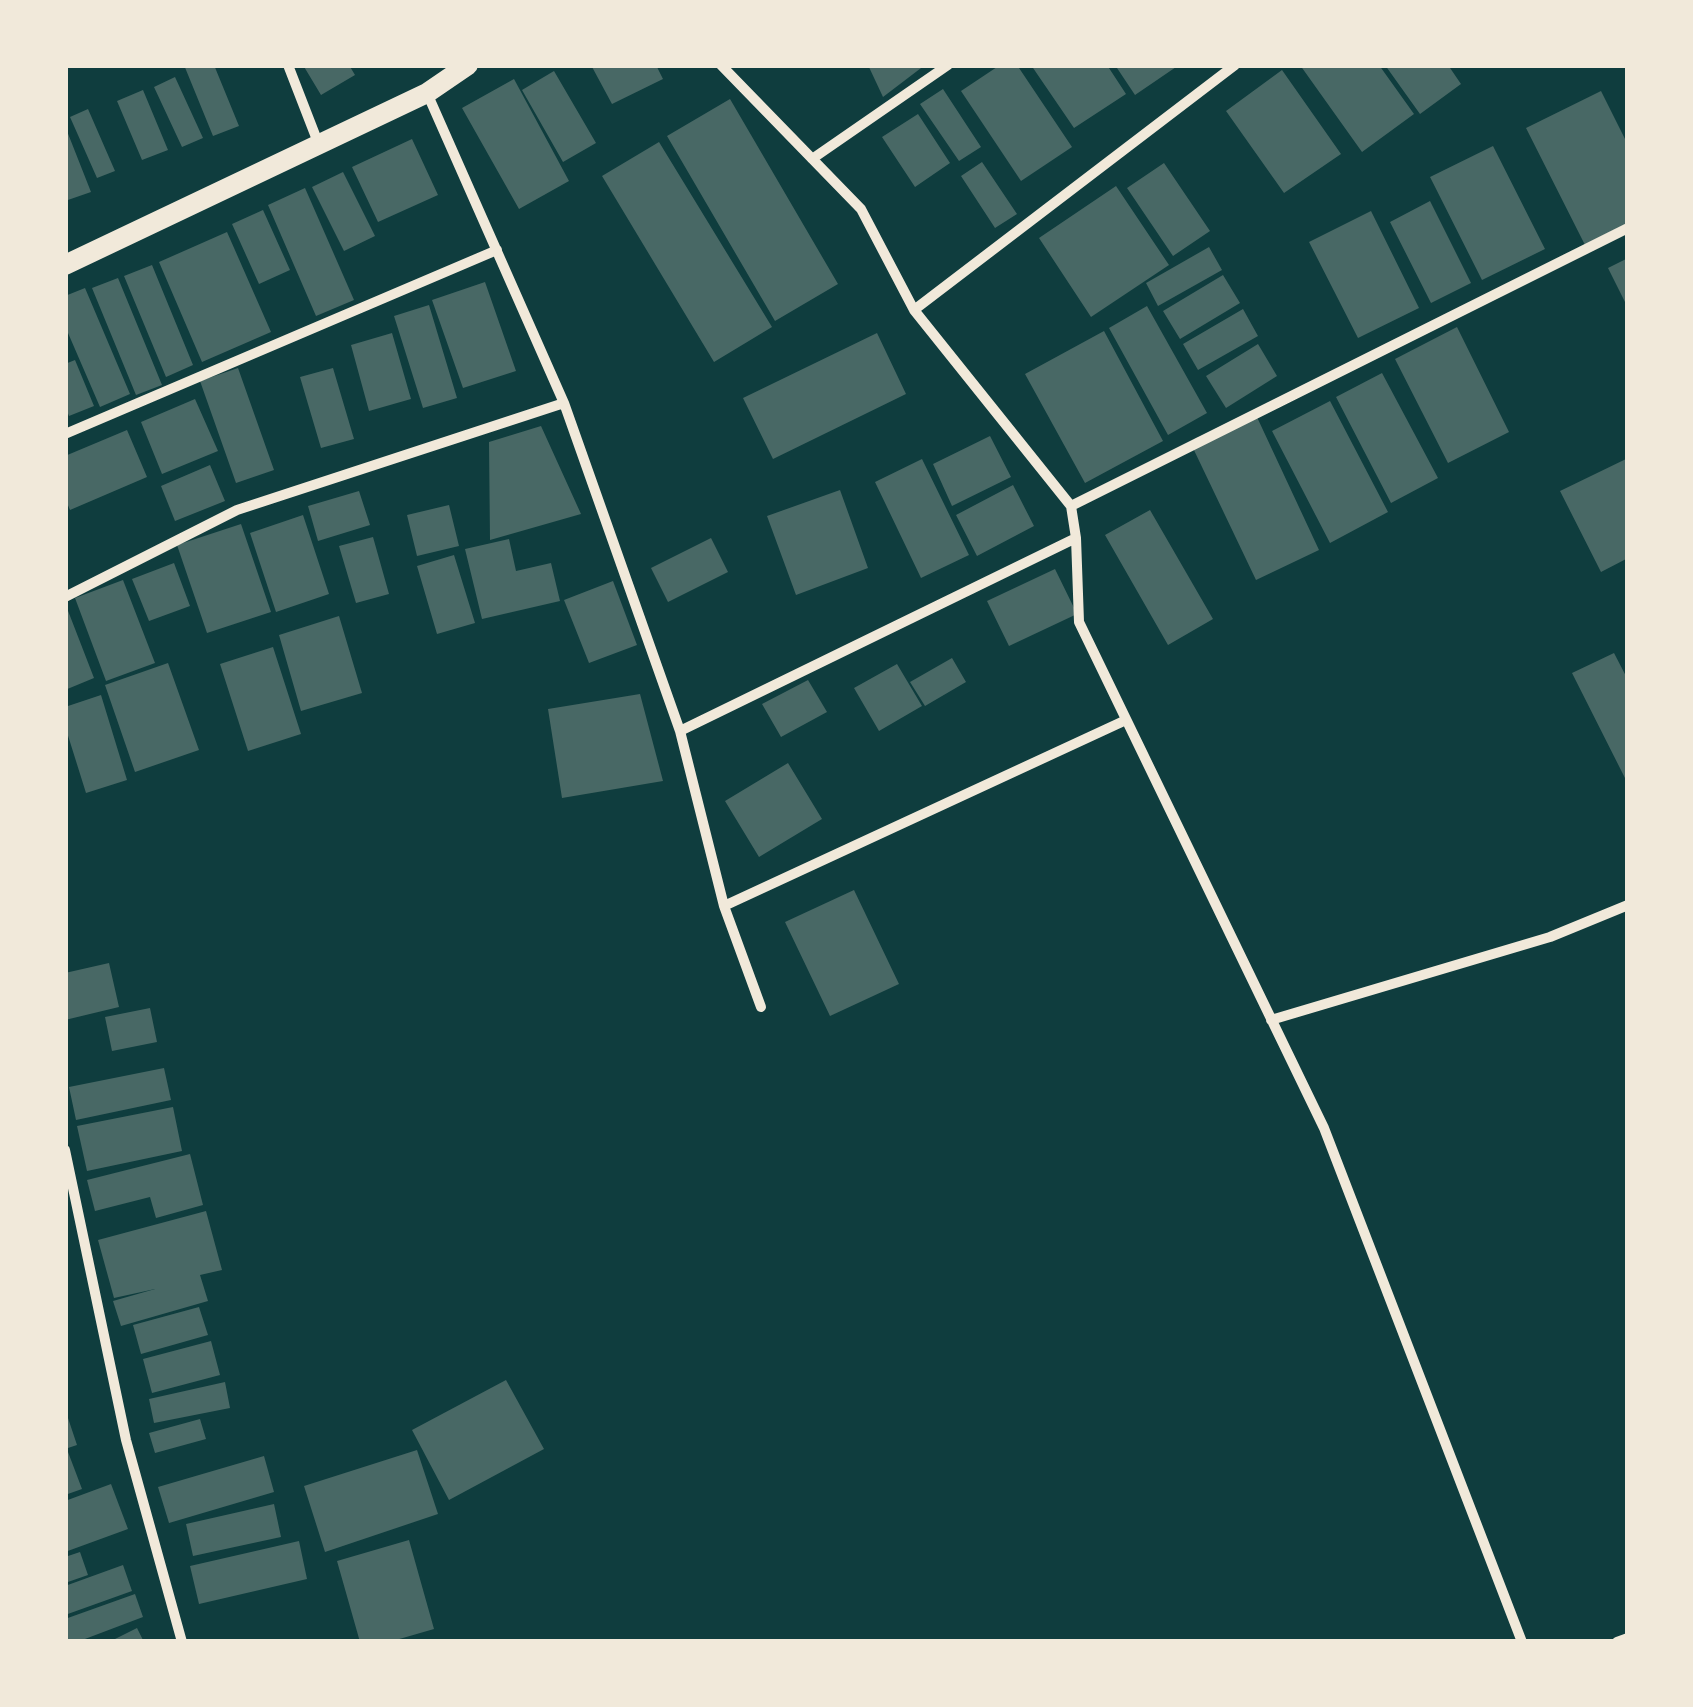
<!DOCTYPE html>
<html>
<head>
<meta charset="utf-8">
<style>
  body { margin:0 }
  #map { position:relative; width:1693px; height:1707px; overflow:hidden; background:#0f3d3e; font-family:"Roboto Serif",serif }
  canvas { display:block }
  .frame { position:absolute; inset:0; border:68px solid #f1e9da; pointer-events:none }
</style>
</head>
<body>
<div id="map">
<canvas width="1693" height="1707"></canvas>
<div class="frame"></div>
</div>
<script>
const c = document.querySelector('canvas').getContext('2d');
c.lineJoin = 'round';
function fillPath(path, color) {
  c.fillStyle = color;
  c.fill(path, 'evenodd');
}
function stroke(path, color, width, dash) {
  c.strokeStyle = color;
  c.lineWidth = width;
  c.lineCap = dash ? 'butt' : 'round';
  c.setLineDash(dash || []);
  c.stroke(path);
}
fillPath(new Path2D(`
  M184 65H214L239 126 213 136Z
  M303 65H349L355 75 321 95Z
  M591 65H656L663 79 612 104Z
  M868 65H925L883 97Z
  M1000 65H1017L1072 147 1021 181 961 91Z
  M1031 65H1107L1126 94 1074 128Z
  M1115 65H1179L1135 95Z
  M1300 65H1379L1414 114 1362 152Z
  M1385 65H1448L1461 84 1420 114Z
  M1282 70 1341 154 1284 193 1226 111Z
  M554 71 596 143 563 162 522 90Z
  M175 77 203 138 182 147 154 87Z
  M514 79 569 181 519 209 462 108Z
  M943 89 981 147 959 161 920 104Z
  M143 90 168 150 142 160 117 101Z
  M1601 91 1628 145V223L1585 245 1526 128Z
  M730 99 838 284 775 321 667 136Z
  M88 109 115 171 97 178 70 117Z
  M918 114 950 163 915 187 882 137Z
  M65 126 91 192 65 201Z
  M412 139 438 195 378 222 352 167Z
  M659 142 772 327 714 362 602 176Z
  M1493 146 1545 249 1482 280 1430 177Z
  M982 162 1017 214 995 228 961 176Z
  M1164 163 1210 231 1173 256 1127 188Z
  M343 172 375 236 344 251 312 187Z
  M1116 186 1169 265 1091 317 1039 238Z
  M305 188 354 300 316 316 268 205Z
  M1430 201 1471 283 1431 303 1390 222Z
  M263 210 290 270 259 284 232 224Z
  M1371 211 1419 308 1358 338 1309 242Z
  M227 232 271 332 202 362 159 262Z
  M1209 247 1222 270 1158 306 1146 283Z
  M1628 258V308L1608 268Z
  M152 265 193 365 166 377 124 276Z
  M1223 275 1240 303 1180 339 1163 311Z
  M118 278 162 385 136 395 92 288Z
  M485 282 516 371 463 388 432 300Z
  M85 288 130 394 100 407 65 326V296Z
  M429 305 457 398 423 408 394 316Z
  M1147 306 1207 413 1168 435 1109 328Z
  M1243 309 1258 336 1198 370 1183 344Z
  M1457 327 1509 432 1448 463 1395 359Z
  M1104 331 1163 441 1085 483 1025 374Z
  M392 333 411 399 369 411 351 345Z
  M877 333 906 394 773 459 743 398Z
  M1258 344 1277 376 1226 408 1206 376Z
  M75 360 94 406 69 416 65 406V364Z
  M238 368 274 470 236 483 200 381Z
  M333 368 354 439 321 448 300 377Z
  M1382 373 1438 478 1391 503 1336 397Z
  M195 399 218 451 162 474 141 422Z
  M1330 401 1388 512 1330 543 1272 431Z
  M1256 415 1319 550 1256 580 1192 446Z
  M541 426 581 514 490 540 489 442Z
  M127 430 147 477 70 510 65 498V456Z
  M990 436 1011 477 952 506 933 464Z
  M922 459 969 555 921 578 875 482Z
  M1626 459 1628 463V558L1601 572 1560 491Z
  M210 465 225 501 175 521 161 486Z
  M1013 485 1034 526 977 556 956 515Z
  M840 490 868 568 796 595 767 516Z
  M359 491 370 525 318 541 308 506Z
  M449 505 459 546 417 556 407 515Z
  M1150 510 1213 619 1168 645 1105 535Z
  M303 515 329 594 276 612 250 533Z
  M241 524 271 612 207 633 177 545Z
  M373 537 389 594 356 603 339 546Z
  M711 538 728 572 668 602 651 568Z
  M509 539 516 571 551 563 560 601 482 619 465 549Z
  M454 555 475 623 437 634 417 566Z
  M174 563 190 606 149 621 132 579Z
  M1055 569 1077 614 1009 646 987 601Z
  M123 580 155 663 106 681 75 598Z
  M613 581 637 645 589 663 564 600Z
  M65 603 94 678 65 690Z
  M339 616 362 693 301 711 279 635Z
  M273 647 301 734 248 751 220 664Z
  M1614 653 1628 680V784L1572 673Z
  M952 658 966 682 925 706 910 682Z
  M168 663 199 750 135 772 105 685Z
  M897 664 922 706 879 731 854 688Z
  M808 680 827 712 781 737 762 704Z
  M640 694 663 781 562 798 548 709Z
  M101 695 127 780 86 793 65 726V707Z
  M788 763 822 819 759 857 725 801Z
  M854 890 899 984 830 1016 785 922Z
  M109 963 119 1007 65 1020V973Z
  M150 1008 157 1042 112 1051 105 1017Z
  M164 1068 171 1100 76 1120 69 1087Z
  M173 1107 182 1151 87 1171 77 1126Z
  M190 1154 203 1205 156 1218 150 1197 95 1211 87 1180Z
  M206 1211 222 1270 200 1275 208 1301 121 1326 113 1301 155 1289 114 1298 98 1240Z
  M199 1307 208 1335 141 1354 133 1325Z
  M211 1341 220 1375 152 1393 143 1359Z
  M506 1380 544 1449 449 1500 412 1430Z
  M225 1382 230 1408 154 1423 149 1399Z
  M65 1409 77 1445 65 1449Z
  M200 1419 206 1439 155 1453 149 1433Z
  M417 1450 438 1514 325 1552 304 1486Z
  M68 1452 82 1489 65 1495V1453Z
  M264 1456 274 1492 169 1523 158 1487Z
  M111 1484 128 1529 65 1552V1501Z
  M274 1504 281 1537 193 1556 186 1524Z
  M409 1540 434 1629 389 1642H360L337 1561Z
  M299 1541 307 1579 199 1604 190 1566Z
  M80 1552 88 1575 65 1583V1557Z
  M123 1565 132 1591 65 1615V1586Z
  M135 1594 143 1617 77 1642H65V1619Z
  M137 1628 144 1642H109Z`), '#486865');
stroke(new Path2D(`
  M288 65 319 145
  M721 65 861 209 914 310 1071 506 1076 538 1079 622 1324 1128 1522 1642
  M812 159 948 65
  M914 310 1235 65
  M564 403 680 731 724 906 761 1007
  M65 434 497 250
  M1071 506 1628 228
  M65 597 237 510 564 403 427 93
  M680 731 1076 538
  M724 906 1126 720
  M1271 1020 1550 937 1628 905
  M65 1150 126 1440 182 1642
  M1617 1642 1628 1638`), '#f1e9da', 10);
stroke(new Path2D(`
  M65 265 427 93 468 65`), '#f1e9da', 20);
</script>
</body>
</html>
